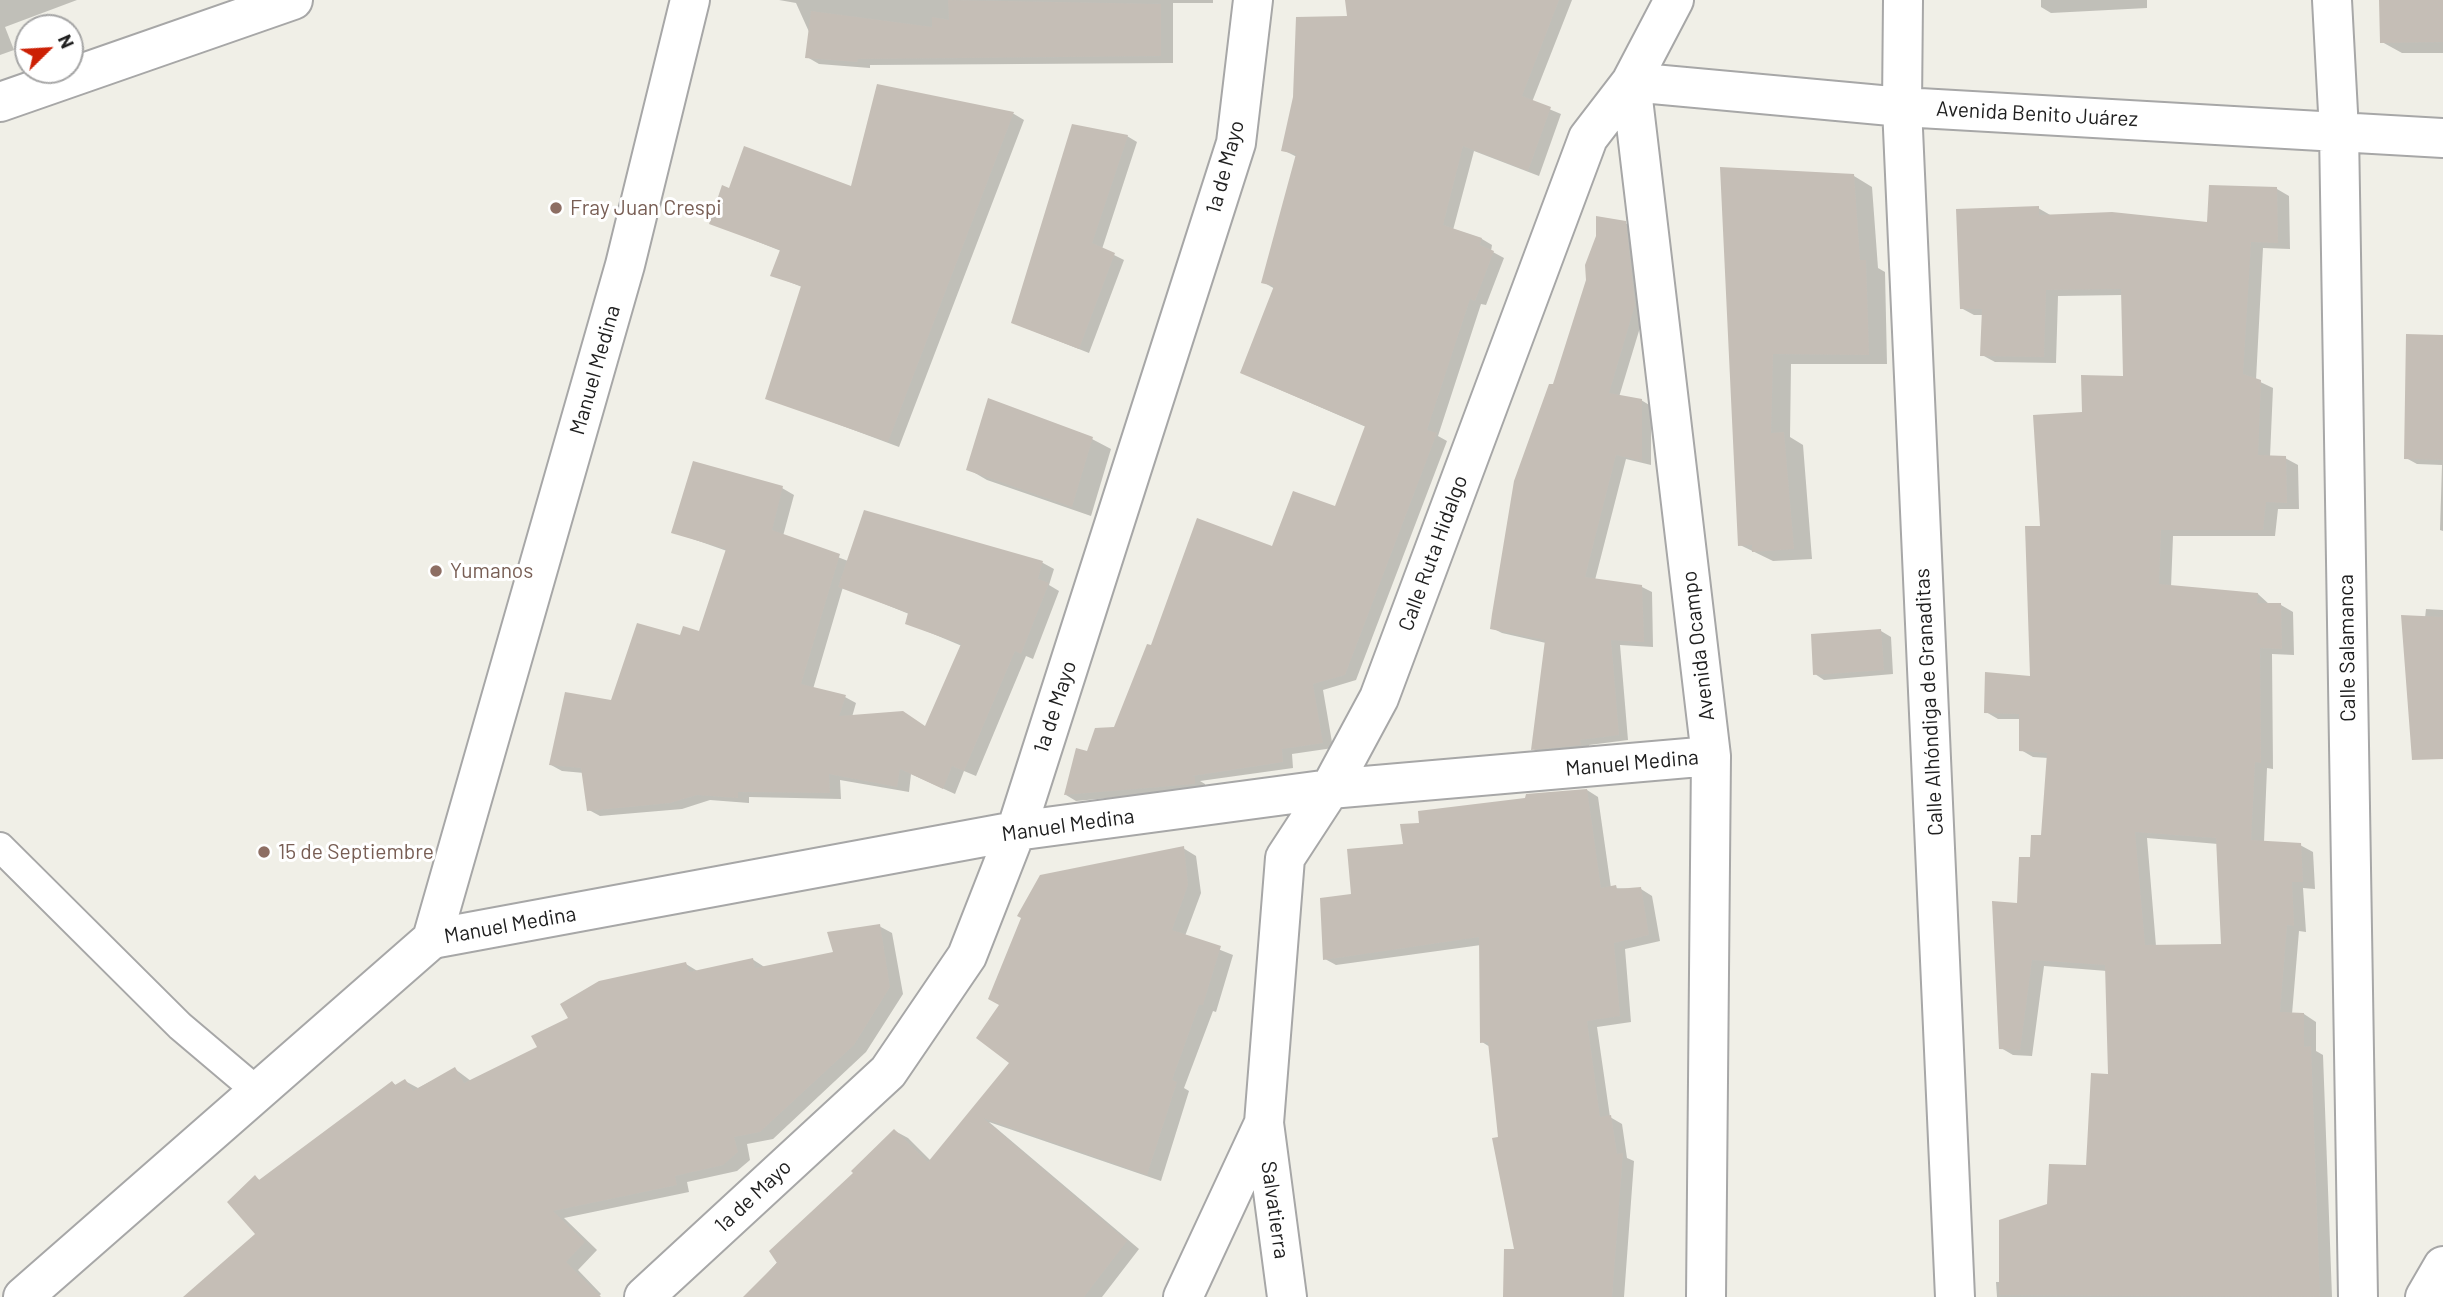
<!DOCTYPE html>
<html>
<head>
<meta charset="utf-8">
<style>
  body { margin:0 }
  #map { position:relative; width:2443px; height:1297px; overflow:hidden; background:#f0efe7; font-family:Barlow,sans-serif }
  canvas { display:block }
  .north { position:absolute; left:14px; top:14px; width:70px; height:70px; box-sizing:border-box; background:#fff; border:2px solid #a6a6a6; border-radius:50%; rotate:66deg; font-size:19px; font-weight:700; line-height:28px; text-align:center; color:#202020 }
  .north::after { content:''; display:block; margin:auto; width:24px; height:32px; background:#cc2005; clip-path:polygon(50% 0,100% 100%,50% 72%,0 100%) }
</style>
</head>
<body>
<div id="map">
<canvas width="2443" height="1297"></canvas>
<div class="north">N</div>
</div>
<script>
const c = document.querySelector('canvas').getContext('2d');
c.lineJoin = 'round';
function fillPath(path, color) {
  c.fillStyle = color;
  c.fill(path, 'evenodd');
}
function stroke(path, color, width, dash) {
  c.strokeStyle = color;
  c.lineWidth = width;
  c.lineCap = dash ? 'butt' : 'round';
  c.setLineDash(dash || []);
  c.stroke(path);
}
function label(font, color, halo, rows, align = 'center') {
  c.font = font + ' Barlow,sans-serif';
  c.lineWidth = 6;
  c.setLineDash([]);
  c.textBaseline = 'middle';
  c.strokeStyle = halo;
  c.fillStyle = color;
  for (const [text, x, y, turn = 0] of rows) {
    c.save();
    c.translate(x, y);
    c.rotate((+turn || 0) * Math.PI / 180);
    c.textAlign = isNaN(turn) ? turn : align;
    if (halo) c.strokeText(text, 0, 0);
    c.fillText(text, 0, 0);
    c.restore();
  }
}
fillPath(new Path2D(`
  M0 0H77L5 27 14 50 0 55Z
  M1213 0V3H1173V63L870 65V68L819 64 807 57 810 34 796 3 779 0Z
  M1347 0H1572L1532 102 1561 114 1539 176 1474 151 1453 230 1482 239 1492 245 1491 251 1504 258 1486 305 1481 304 1438 436 1447 441 1356 680 1323 690 1333 748 1292 754 1293 768 1200 781 1205 784V789L1076 801 1066 795 1089 753 1115 728 1152 647 1273 548 1336 508 1366 427 1253 378 1275 289 1263 282 1297 157 1283 150 1349 17Z
  M2041 0H2147V8L2051 13 2041 7Z
  M2380 0H2443V53H2402L2382 42Z
  M878 87 1014 114 1024 120 899 447 768 398 802 287 772 275 781 251 711 223 730 190 853 188Z
  M1127 136 1137 142 1102 249 1124 260 1089 353 1013 323Z
  M1722 168 1854 176 1872 187 1878 268 1885 272 1887 364H1791L1790 437 1803 445 1812 559 1773 561 1740 545Z
  M2277 189 2289 196 2290 249 2263 248 2256 380 2273 388 2270 457 2285 458 2298 465 2299 509H2278L2275 536H2173L2171 587 2258 594 2270 605H2281L2293 612 2294 655 2272 654 2273 769 2267 768 2264 842 2300 845 2313 852 2315 889 2303 888 2306 932 2299 931 2292 1014H2304L2316 1022V1051L2323 1055 2332 1297H1997L1996 1282H2001L2049 1205 2088 1167 2110 1076 2107 971 2044 966 2032 1056 2013 1055 2001 1048 2019 905 2032 859 2043 837 2048 758 2033 757 2021 750 2020 719H1998L1986 712 2032 678 2042 527 2083 414 2124 378 2123 295 2058 296 2056 363 1995 362 1982 355 1983 315H1974L1961 308 2038 208 2052 216 2209 224ZM2147 838 2218 844 2223 945 2156 946Z
  M1625 223 1635 229 1645 311 1619 397 1641 400 1651 406V465L1626 459 1595 580 1642 587 1652 592 1653 647 1620 645 1628 740 1589 745 1590 750 1543 754 1533 749 1546 643 1502 633 1492 628 1555 386Z
  M2443 399V531L2440 530 2442 465 2417 464 2406 458Z
  M1092 439 1111 449 1091 516 987 480 968 469Z
  M782 488 794 495 783 536 848 561 865 512 1043 563 1054 569 1049 585 1059 591 1033 659 1026 656 976 776 964 771 955 794 911 774 909 792 840 780 841 799 749 797V803L710 800 682 809 600 816 589 810 584 773 562 771 551 765 681 637 700 633 727 551 673 532ZM843 587 909 614 907 623 962 646 926 728 852 717 856 703 845 697 813 689Z
  M2426 609 2443 610V727L2425 618Z
  M1881 631 1891 637 1893 674 1824 680 1815 674Z
  M1587 790 1598 797 1611 888 1641 889 1652 896 1660 941 1625 949 1631 1022 1597 1027 1610 1117 1622 1124 1627 1158 1634 1161 1624 1297H1505L1516 1251 1490 1047 1482 1042 1481 945 1336 965 1325 959 1353 895 1404 845 1421 825Z
  M1183 848 1196 856 1201 893 1185 936 1233 955 1216 1012 1213 1011 1184 1088 1189 1091 1161 1181 989 1122 1139 1249 1102 1297H746L895 1131 908 1138 931 1161Z
  M879 926 892 933 903 994 866 1052 773 1139 747 1144 750 1160 737 1171 687 1182 689 1192 564 1218 597 1250 578 1270 601 1294 598 1297H186L258 1234 255 1177 261 1181 393 1083 397 1086 405 1081 418 1088 455 1069 471 1081 539 1048 686 964 699 972 752 959 766 968 835 953Z`), '#0003');
fillPath(new Path2D(`
  M948 0 1161 4V56L858 59 857 62 805 58 811 11 932 27V17L949 20Z
  M1345 0H1559L1522 96 1551 107 1528 171 1463 146 1443 225 1482 238 1480 245 1494 251 1475 301 1470 299 1427 430 1437 433 1345 675 1313 684 1323 743 1282 749 1283 762 1192 776 1195 777V784L1064 795 1076 748 1087 751 1095 728 1114 727 1147 644 1151 645 1197 518 1272 546 1293 491 1335 506 1365 426 1240 373 1274 286 1261 283 1296 154 1281 151 1293 97 1296 17 1347 16Z
  M2379 0H2443V42L2380 43Z
  M877 84 1014 112 888 442 765 399 801 286 770 276 780 250 709 224 722 185 729 188 744 146 851 186Z
  M1072 124 1128 135 1092 243 1115 253 1079 349 1011 323Z
  M1720 167 1854 174 1860 260H1866L1869 355 1773 354 1771 433 1784 432 1794 549 1752 552V545L1738 546Z
  M2209 185 2277 187 2278 243 2251 242 2243 374 2261 380 2258 455 2286 456 2287 503 2266 502 2263 530H2161L2159 584 2258 593 2257 603H2281L2282 649 2260 648 2261 763 2255 762 2251 840 2301 843 2303 882H2292L2294 926 2287 925 2280 1012 2304 1013V1047L2311 1046 2320 1297 1999 1295V1220L2047 1204 2049 1164 2086 1165 2091 1073 2108 1074 2105 965 2032 960 2020 1050 1999 1049 1992 901 2017 903 2019 857H2030L2031 835H2041L2047 753 2019 751V714L1984 713 1985 672 2030 676 2025 526H2040L2033 415 2082 412 2081 375 2123 376 2121 289 2046 290 2044 357 1980 356 1982 309H1960L1956 209 2039 206V215L2112 212 2207 222ZM2135 832 2216 838 2221 944 2145 945Z
  M1596 216 1626 221 1635 305 1609 393 1642 399V461L1616 455 1585 577 1642 585 1644 642 1611 640 1619 735 1580 740 1581 745 1531 750 1545 640 1490 629 1492 614 1514 481 1549 384H1553L1586 280 1585 265 1596 236Z
  M2406 334 2443 335V460L2404 459Z
  M988 398 1093 437 1072 507 966 470Z
  M693 461 783 486 772 530 840 554 801 684 846 695 839 716 903 711 925 726 961 644 905 624 908 613 838 587 864 510 1043 561 1038 579 1049 583 1021 654 1015 651 964 771 952 766 943 789 900 769 897 787 829 774 830 793 738 792V798L697 795 670 803 587 811 581 768 549 765 565 692 611 700 637 623 680 635 683 626 699 631 726 549 671 533Z
  M2401 615 2443 617V759L2412 760Z
  M1881 629 1884 670 1813 675 1811 634Z
  M1587 789 1601 888 1616 885 1617 889 1641 887 1649 935 1614 943 1620 1016 1587 1021 1600 1117 1611 1115 1617 1154 1623 1153 1612 1297H1503L1504 1249H1514L1492 1138 1498 1137 1488 1042 1480 1043 1479 937 1323 960 1320 898 1351 894 1347 849 1403 844 1400 824 1419 823 1418 811 1525 798 1526 794Z
  M1184 846 1188 885 1172 930 1221 946 1203 1005H1199L1172 1080 1177 1082 1147 1175 983 1118 1127 1241 1084 1297H743L777 1263 769 1251 853 1173 851 1171 894 1129 928 1162 1009 1063 976 1038 999 1005 988 999 1021 918 1017 916 1040 875Z
  M880 924 890 987 854 1045 760 1132 734 1137 738 1152 723 1165 675 1176 677 1185 553 1211 585 1242 566 1262 601 1297H183L255 1234 227 1202 255 1175 259 1180 392 1081 395 1085 405 1079 413 1091 455 1067 464 1083 537 1047 531 1036 568 1018 560 1004 599 981 686 962 689 972 753 958 755 968 833 952 827 932Z`), '#c5beb6');
const service = new Path2D(`
  M0 847 180 1026 258 1092`);
const minor = new Path2D(`
  M1903 0 1902 107 1955 1297
  M2332 0 2339 131 2358 1297
  M1631 82 1711 756 1706 1297
  M1631 82 1902 107 2443 138
  M0 102 293 0
  M432 939 1016 831 1330 789 1711 756
  M644 1297 888 1072 967 956 1016 831 1236 143 1253 0
  M1183 1297 1264 1123
  M1287 1297 1264 1123 1285 858 1330 789 1379 698 1588 138 1631 82 1674 0
  M2425 1297 2443 1266`);
const tertiary = new Path2D(`
  M23 1297 432 939 625 265 690 0`);
stroke(service, '#a7a7a7', 32);
stroke(minor, '#a7a7a7', 42);
stroke(tertiary, '#a7a7a7', 42);
stroke(service, '#fff', 28);
stroke(minor, '#fff', 38);
stroke(tertiary, '#fff', 38);
for (const [x, y, r, color] of [
  [556,208,7,"#8d6e63"],
  [436,571,7,"#8d6e63"],
  [264,852,7,"#8d6e63"]
]) {
  const dot = new Path2D();
  dot.arc(x, y, r, 0, 2 * Math.PI);
  c.fillStyle = color;
  c.fill(dot);
  stroke(dot, '#fff', 2.5);
}
label('21px', '#202020', '#fff', [
  ["Avenida Benito Juárez",2037,114,3],
  ["1a de Mayo",1225,167,-75],
  ["Manuel Medina",595,370,-74],
  ["Calle Ruta Hidalgo",1433,553,-70],
  ["Avenida Ocampo",1698,646,-97],
  ["Calle Salamanca",2347,648,-91],
  ["Calle Alhóndiga de Granaditas",1929,702,-93],
  ["1a de Mayo",1055,707,-72],
  ["Manuel Medina",1632,763,-5],
  ["Manuel Medina",1068,825,-8],
  ["Manuel Medina",510,925,-10],
  ["1a de Mayo",753,1196,-43],
  ["Salvatierra",1275,1210,82]
]);
label('21px', '#785e54', '#fff', [
  ["Fray Juan Crespi",570,208],
  ["Yumanos",450,571],
  ["15 de Septiembre",278,852]
], 'left');
</script>
</body>
</html>
